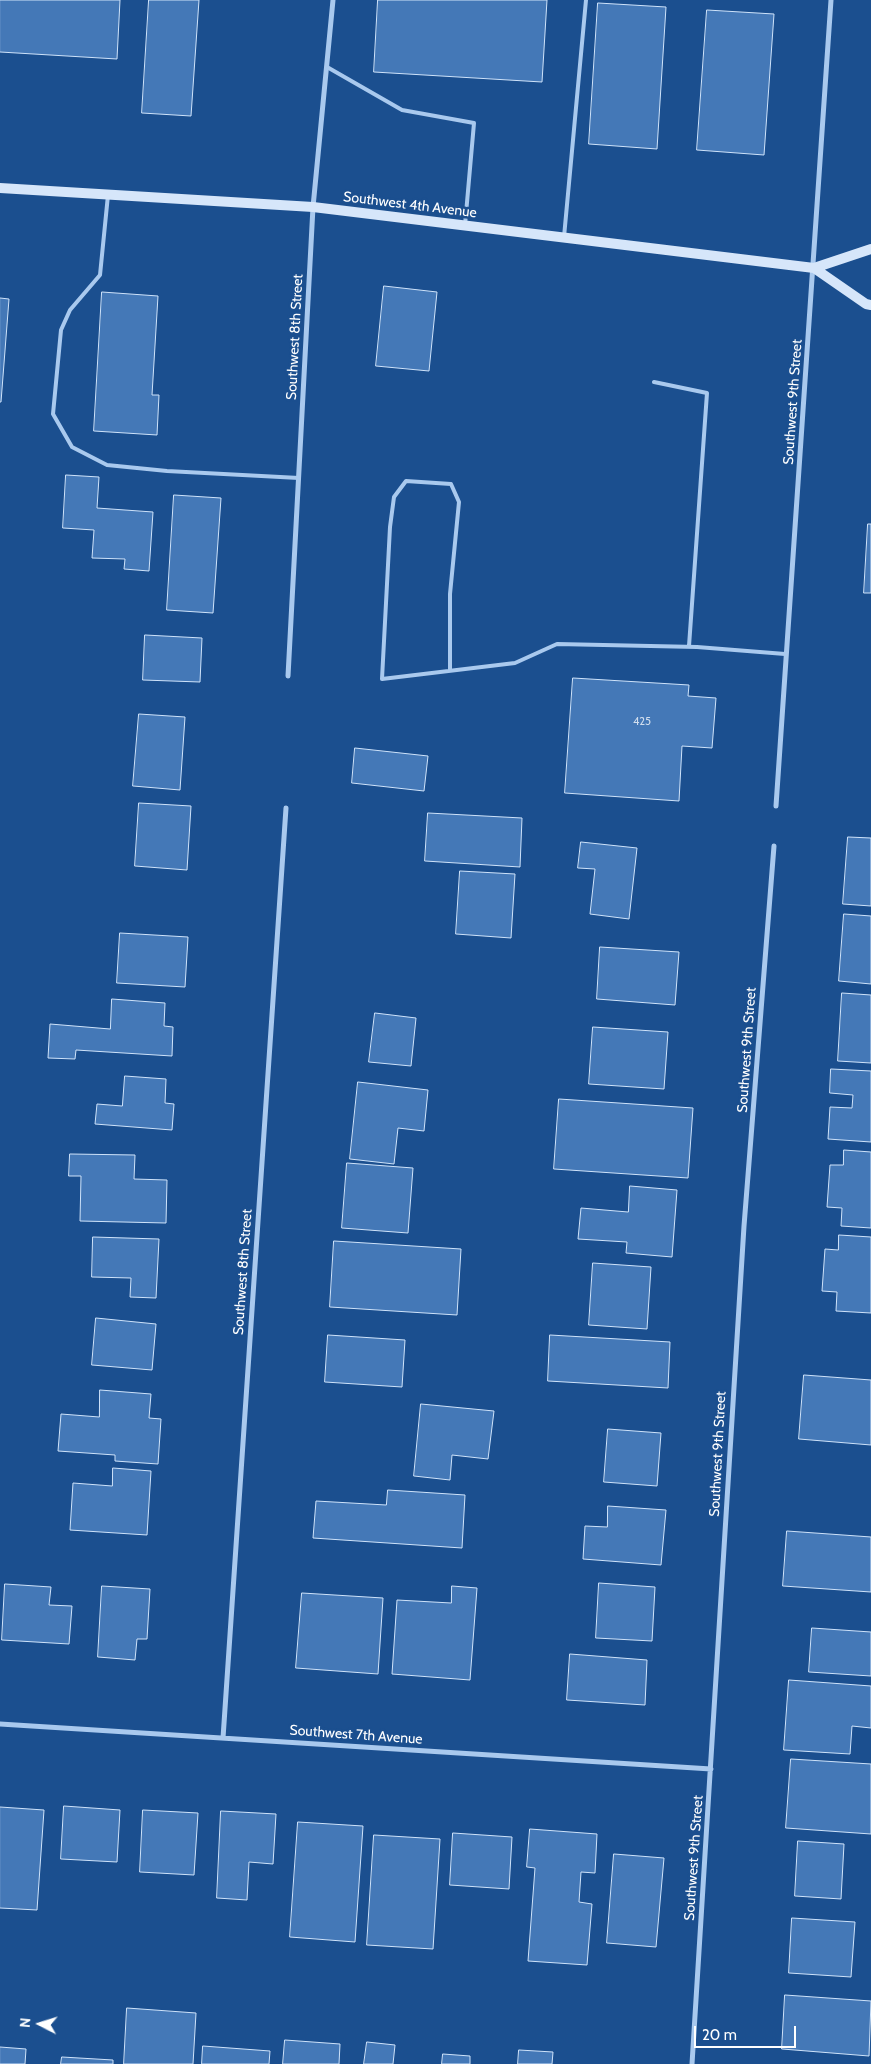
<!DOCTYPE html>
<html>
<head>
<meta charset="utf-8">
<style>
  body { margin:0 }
  #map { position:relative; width:871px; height:2064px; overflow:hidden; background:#1b4f8f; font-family:Cabin,sans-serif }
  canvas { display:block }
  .north { position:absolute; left:15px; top:1999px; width:50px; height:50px; -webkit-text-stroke:4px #1b4f8f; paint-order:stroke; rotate:275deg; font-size:14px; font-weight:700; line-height:20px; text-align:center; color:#fff }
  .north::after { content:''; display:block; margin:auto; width:18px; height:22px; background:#fff; clip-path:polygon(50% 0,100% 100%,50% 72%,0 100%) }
  .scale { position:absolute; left:694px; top:2026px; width:102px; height:22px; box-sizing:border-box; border:2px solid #fff; border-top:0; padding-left:6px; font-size:15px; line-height:18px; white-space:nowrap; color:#fff; -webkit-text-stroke:4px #1b4f8f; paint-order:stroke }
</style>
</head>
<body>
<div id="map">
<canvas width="871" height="2064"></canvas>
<div class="north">N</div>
<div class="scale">20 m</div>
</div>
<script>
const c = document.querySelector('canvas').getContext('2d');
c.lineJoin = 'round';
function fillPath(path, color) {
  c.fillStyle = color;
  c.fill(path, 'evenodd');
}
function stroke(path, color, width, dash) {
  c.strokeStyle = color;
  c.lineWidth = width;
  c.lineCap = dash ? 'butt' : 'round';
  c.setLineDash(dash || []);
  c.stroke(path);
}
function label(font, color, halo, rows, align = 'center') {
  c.font = font + ' Cabin,sans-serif';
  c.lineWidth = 5;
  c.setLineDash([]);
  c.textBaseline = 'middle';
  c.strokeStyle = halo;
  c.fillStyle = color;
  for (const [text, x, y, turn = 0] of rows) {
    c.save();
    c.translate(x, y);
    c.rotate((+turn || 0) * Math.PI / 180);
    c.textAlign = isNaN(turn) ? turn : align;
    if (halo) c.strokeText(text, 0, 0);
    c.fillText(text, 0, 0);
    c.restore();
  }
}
const building = new Path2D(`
  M0 0H120L117 59 0 52Z
  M149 0H199L191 116 142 113Z
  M378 0H547L542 82 374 72Z
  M598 3 666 7 657 149 589 144Z
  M707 10 774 14 764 155 697 150Z
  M384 286 437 292 429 371 376 366Z
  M102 292 158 296 152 395H159L157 435 94 431Z
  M0 298 9 299 1 402H0Z
  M66 475 99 477 97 508 153 512 149 571 124 569 125 559 92 558 94 530 63 528Z
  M174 495 221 498 213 613 167 610Z
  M868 524H871V593H864Z
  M145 635 202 638 200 682 143 680Z
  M573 678 689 685 688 696 716 698 712 748 682 746 679 801 565 793Z
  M139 714 185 717 180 790 133 786Z
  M355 748 428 756 424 791 352 783Z
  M139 803 191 806 187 870 135 866Z
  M428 813 522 818 520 867 425 861Z
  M848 837 871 838V906L843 904Z
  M581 842 637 848 629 919 590 914 595 869 578 868Z
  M460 871 515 874 511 938 456 934Z
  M844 914 871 916V984L839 981Z
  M120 933 188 937 185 987 117 983Z
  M600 947 679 952 675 1005 597 999Z
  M842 993 871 995V1063L838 1061Z
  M112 999 165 1003 164 1026 173 1027 172 1056 76 1050 75 1059 48 1058 50 1024 110 1029Z
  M375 1013 416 1018 411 1066 369 1062Z
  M593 1027 668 1032 664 1089 589 1084Z
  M831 1069 871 1071V1142L828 1139 830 1107 852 1108 853 1095 830 1093Z
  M125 1076 166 1079 165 1103 174 1104 172 1130 95 1124 97 1104 122 1106Z
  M358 1082 428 1090 424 1131 398 1128 394 1164 350 1159Z
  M559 1099 693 1108 688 1178 554 1169Z
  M844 1150 871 1152V1228L841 1226 842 1208 827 1207 830 1165H843Z
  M70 1154 135 1155 134 1179 167 1180 166 1223 80 1221 81 1176H69Z
  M347 1163 413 1168 408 1233 342 1228Z
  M630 1186 677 1190 672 1257 626 1253 627 1242 578 1239 581 1208 628 1212Z
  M839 1235 871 1237V1313L836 1311 837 1292 822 1291 825 1249 838 1250Z
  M93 1237 159 1239 156 1298 130 1297 131 1278 92 1277Z
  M334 1241 461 1249 457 1315 330 1307Z
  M593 1263 651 1267 647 1329 589 1325Z
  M96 1318 156 1324 152 1370 92 1365Z
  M328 1335 405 1340 402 1387 325 1382Z
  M550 1335 670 1342 668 1388 548 1381Z
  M804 1375 871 1380V1445L799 1439Z
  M100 1390 151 1394 149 1418 161 1419 158 1464 115 1461V1455L58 1451 61 1414 99 1417Z
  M421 1404 494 1411 488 1459 452 1455 450 1480 414 1476Z
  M608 1429 661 1433 657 1486 604 1482Z
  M113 1468 151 1471 147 1535 70 1530 73 1483 112 1486Z
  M388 1490 465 1495 462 1548 313 1538 316 1501 386 1505Z
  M608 1506 666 1510 661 1565 583 1559 585 1526 607 1527Z
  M787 1531 871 1537V1592L783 1586Z
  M599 1583 655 1587 652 1641 596 1638Z
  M5 1584 51 1587 49 1605 72 1606 69 1644 2 1640Z
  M102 1586 150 1589 147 1639H137L135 1660 98 1657Z
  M452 1586 477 1588 470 1680 392 1674 397 1600 451 1603Z
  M302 1593 383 1598 378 1674 296 1668Z
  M812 1628 871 1632V1676L809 1672Z
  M570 1654 647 1660 645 1705 567 1700Z
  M789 1680 871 1686V1728L852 1726 850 1754 784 1750Z
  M791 1759 871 1764V1834L786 1828Z
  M64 1806 120 1810 117 1862 61 1859Z
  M0 1807 44 1810 37 1910 0 1908Z
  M143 1810 198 1813 194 1875 140 1872Z
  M221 1811 276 1814 273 1864 249 1862 247 1900 217 1898Z
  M298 1822 363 1826 355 1942 290 1937Z
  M530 1829 597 1834 595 1873 581 1872 579 1902 592 1904 587 1965 528 1961 535 1868 527 1867Z
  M453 1833 512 1837 509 1889 450 1885Z
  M374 1835 440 1839 433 1949 367 1945Z
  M798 1841 844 1844 841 1899 795 1896Z
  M614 1854 664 1858 656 1947 607 1943Z
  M792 1918 855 1922 851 1977 789 1973Z
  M785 1995 871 2001 869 2056 782 2049Z
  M127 2008 196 2013 193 2064H124Z
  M285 2040 340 2044 339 2064H283Z
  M367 2042 395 2045 393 2064H364Z
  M203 2046 270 2051 269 2064H202Z
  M0 2047 26 2049 25 2064H0Z
  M519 2050 553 2052 552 2064H518Z
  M443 2054 470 2056V2064H442Z
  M62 2057 113 2060V2064H61Z`);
fillPath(building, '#4478b7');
stroke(building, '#cfe3fa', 1);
stroke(new Path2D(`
  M327 67 402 110 474 123 465 225
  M108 195 100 275 70 310 61 330 53 414 72 447 107 465 167 471 299 478
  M564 237 586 0
  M654 382 707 393 689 646
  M450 670V594L459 502 451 484 406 481 394 497 390 527 382 679 515 663 557 644 697 647 785 654`), '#a9c9ee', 4);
stroke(new Path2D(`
  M288 676 313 207 333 0
  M776 806 831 0
  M0 1724 711 1769
  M223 1738 286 808
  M692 2064 744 1226 774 846`), '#a9c9ee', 5);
stroke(new Path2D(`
  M0 188 313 207 814 268 871 249
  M814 268 866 304 871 305`), '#d6e6fa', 10);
label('11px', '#d0dded', null, [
  ["425",642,722]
]);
label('14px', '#fff', '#1b4f8f', [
  ["Southwest 4th Avenue",410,205,7],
  ["Southwest 8th Street",295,337,-87],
  ["Southwest 9th Street",793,402,-86],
  ["Southwest 9th Street",747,1050,-86],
  ["Southwest 8th Street",243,1272,-86],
  ["Southwest 9th Street",718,1454,-87],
  ["Southwest 7th Avenue",356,1735,4],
  ["Southwest 9th Street",694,1858,-86]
]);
</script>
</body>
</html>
